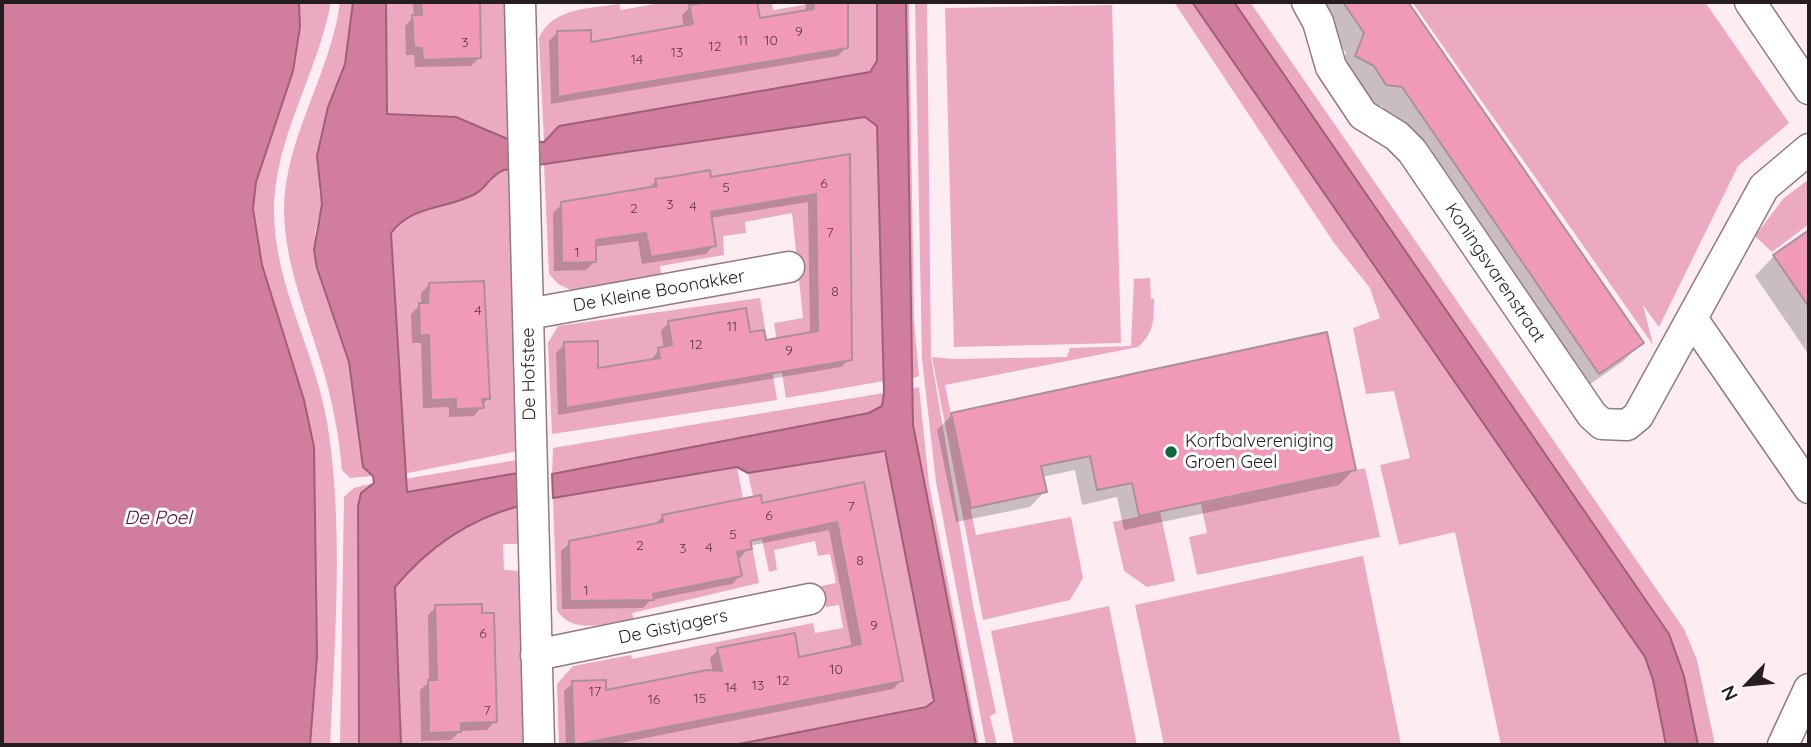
<!DOCTYPE html>
<html>
<head>
<meta charset="utf-8">
<style>
  body { margin:0 }
  #map { position:relative; width:1811px; height:747px; overflow:hidden; background:#fdedf2; font-family:Quicksand,sans-serif }
  canvas { display:block }
  .frame { position:absolute; inset:0; border:4px solid #261d20; pointer-events:none }
  .north { position:absolute; left:1713px; top:649px; width:70px; height:70px; -webkit-text-stroke:5px #fff; paint-order:stroke; rotate:244deg; font-size:19px; font-weight:700; line-height:28px; text-align:center; color:#261d20 }
  .north::after { content:''; display:block; margin:auto; width:24px; height:32px; background:#261d20; clip-path:polygon(50% 0,100% 100%,50% 72%,0 100%) }
</style>
</head>
<body>
<div id="map">
<canvas width="1811" height="747"></canvas>
<div class="frame"></div>
<div class="north">N</div>
</div>
<script>
const c = document.querySelector('canvas').getContext('2d');
c.lineJoin = 'round';
function fillPath(path, color) {
  c.fillStyle = color;
  c.fill(path, 'evenodd');
}
function stroke(path, color, width, dash) {
  c.strokeStyle = color;
  c.lineWidth = width;
  c.lineCap = dash ? 'butt' : 'round';
  c.setLineDash(dash || []);
  c.stroke(path);
}
function label(font, color, halo, rows, align = 'center') {
  c.font = font + ' Quicksand,sans-serif';
  c.lineWidth = 6;
  c.setLineDash([]);
  c.textBaseline = 'middle';
  c.strokeStyle = halo;
  c.fillStyle = color;
  for (const [text, x, y, turn = 0] of rows) {
    c.save();
    c.translate(x, y);
    c.rotate((+turn || 0) * Math.PI / 180);
    c.textAlign = isNaN(turn) ? turn : align;
    if (halo) c.strokeText(text, 0, 0);
    c.fillText(text, 0, 0);
    c.restore();
  }
}
fillPath(new Path2D(`
  M299 2H331C318 73 274 138 274 211 274 285 315 350 327 422 344 522 335 643 330 745H310L317 655 314 447 304 400 262 265 253 209 256 182 293 71Z
  M340 2H353L350 42 319 189 322 204 315 232 317 268 349 362 363 466 373 476 350 478 342 470C339 434 332 400 322 366 307 315 285 266 284 211 284 138 331 74 340 2Z
  M386 2H508L510 140 456 117 387 114Z
  M666 2H772L773 10 804 5 805 2H877V61L874 69 865 74 559 126 544 142 539 38C553 7 589 9 619 4L621 10Z
  M906 2H909L914 321 919 376 910 379Z
  M915 2H927L931 357 973 605 996 713 990 716 997 745H986L936 482 922 359Z
  M1174 2H1192L1645 657 1653 680 1666 745H1501L1455 532 1399 545 1380 465 1410 458 1394 391 1366 394 1353 328 1380 318 1370 288 1334 243Z
  M1234 2H1250L1684 629 1697 660 1715 745H1698L1684 676 1669 633Z
  M1412 2H1705L1789 123 1738 166 1659 327 1643 305 1653 345Z
  M1112 5 1121 343 954 347 945 8Z
  M865 117 877 126 884 381 786 398 774 323 803 318 792 213 745 222 746 233 723 236 724 255 660 266 661 274 571 290 558 284 549 274 544 165Z
  M511 169 518 451 403 474 391 233 406 217 426 207 442 205 489 183 498 172Z
  M1809 179V224L1772 252 1755 236 1783 199Z
  M1150 278 1151 299H1154C1154 320 1154 333 1138 347L945 385 976 535 1071 517 1083 578 1070 600 983 620 932 357 954 359 1067 357 1070 348 1131 346 1134 279Z
  M760 298 777 400 552 434 548 343 558 326Z
  M919 387 929 484 979 745H976L913 425 910 389Z
  M884 393 882 406 869 413 552 474 553 448Z
  M880 450 888 456 934 697 930 705 734 745H559L557 684 573 666 631 655 632 659 813 623 815 633 843 628 839 605 826 607 821 586 836 583 830 554 818 556 815 541 774 550 777 570 769 572 748 473Z
  M517 460 518 473 407 493 404 479Z
  M737 467 759 583 632 613 634 619C608 623 572 636 557 610L553 498Z
  M1365 468 1380 537 1197 575 1189 537 1207 533 1201 504Z
  M374 483 361 493 358 506 359 745H340L344 497 354 488Z
  M519 506 521 544H503L504 570 520 571 524 745H401L395 587C430 546 468 520 519 506Z
  M1160 512 1175 581 1147 587 1124 571 1113 522Z
  M1363 556 1401 745H1164L1135 605Z
  M1109 606 1137 745H1014L991 631Z`), '#ebaac1');
const water = new Path2D(`
  M2 2H299L300 27 293 71 256 182 253 209 262 265 304 400 314 447 317 656 310 745H2Z
  M353 2H386L387 114 456 117 510 140 544 142 559 126 870 72 877 61V2H906L913 425 976 745H734L926 707 934 701 885 451 748 473 737 467 553 498 552 474 869 413 882 406 884 393 877 126 865 117 504 170C491 174 487 188 475 194 445 210 413 204 391 233L407 492 518 473 519 506C468 520 430 546 395 587L401 745H359L358 506 361 493 374 483 373 476 363 467 349 362 317 268 314 250 322 204 317 156 328 107 345 64Z
  M1192 2H1234L1669 634 1684 676 1698 745H1666L1653 680 1645 657Z`);
fillPath(water, '#d17d9d');
stroke(water, '#9e6078', 2);
fillPath(new Path2D(`
  M413 2H478L480 57 471 66 415 67 414 55H406L405 26 414 16Z
  M720 2H755L758 20 806 12V2H846V47L838 56 551 104 549 41 557 33 589 44 684 28 682 15 690 7Z
  M1311 2H1406L1642 343 1622 362 1579 392 1382 106 1366 104 1337 76 1346 53Z
  M848 156 850 359 841 367 558 415 556 353 565 344 597 370 651 361 659 349H664L661 331 669 322 749 334 765 342 810 334 808 202 710 218 714 245 706 254 642 264 638 241 594 247V262L586 270 554 271 553 213 562 204 647 190 656 181 710 179Z
  M1809 232V355L1755 276 1774 256Z
  M430 284 488 398 474 416 449 417V407L423 408 421 343H412L411 314 421 304V293Z
  M952 415 1354 469 1339 485 1124 530 1117 497 1082 505 1075 470 1042 477 1045 491 1030 507 956 522 937 430Z
  M862 484 901 681 893 689 610 745H566L564 691 573 683 604 692 713 672 710 658 718 650 798 659 852 648 829 530 749 546 741 557 737 558 740 576 732 584 651 600 643 608 562 609 561 551 570 543 653 526 662 517 760 505Z
  M436 607 495 721 487 730 460 731 451 740 421 741 420 690 429 682 428 615Z`), '#0003');
const building = new Path2D(`
  M421 2H480L481 58 423 60 422 48 414 47 412 15H422Z
  M709 2H757L760 18 814 9V2H848V48L558 97 557 31 591 30V42L693 24 689 5Z
  M1343 2H1408L1644 343 1599 374 1402 87 1386 85 1374 66 1355 56 1364 33Z
  M850 154 852 360 566 408 564 342 598 341V368L660 358 658 348 672 345 668 321 746 308 750 332 764 330 766 340 818 331 816 194 711 212 716 246 651 257 646 233 596 240V262L562 263 561 202 657 186 655 179 676 176 710 170 711 177Z
  M1809 230V307L1773 255Z
  M484 281 490 399H482L484 408 456 409V399L431 400 429 335 420 336 419 303H428L429 283Z
  M1327 332 1356 470 1139 516 1132 483 1097 490 1090 456 1041 466 1047 492 971 508 951 413Z
  M864 482 903 681 574 745 572 681 606 680V690L707 670 722 671 717 648 795 633 799 657 861 644 837 522 750 541 752 549 737 552 742 576 653 594 654 600 570 601 569 541 663 522 662 515 761 495 762 503Z
  M482 604V613H494L497 722 461 723V732L429 733 428 680H437L435 605Z`);
fillPath(building, '#f099b9');
stroke(building, '#aa9199', 2);
const minor = new Path2D(`
  M520 2 539 745
  M1307 2 1318 22 1331 67 1363 115 1397 136 1412 151 1592 415 1602 424 1627 425 1638 416 1764 187 1809 149
  M1750 2 1809 89
  M528 314 789 267
  M1693 320 1809 488
  M536 655 810 599
  M1783 745 1809 689`);
stroke(minor, '#927a82', 33);
stroke(minor, '#fff', 30);
for (const [x, y, r, color] of [
  [1171,452,7,"#0d6739"]
]) {
  const dot = new Path2D();
  dot.arc(x, y, r, 0, 2 * Math.PI);
  c.fillStyle = color;
  c.fill(dot);
  stroke(dot, '#fff', 2.5);
}
label('14px', '#583c46', null, [
  ["9",799,32],
  ["11",743,41],
  ["10",771,41],
  ["3",465,43],
  ["12",715,47],
  ["13",677,53],
  ["14",637,60],
  ["6",824,184],
  ["5",726,188],
  ["3",670,205],
  ["4",693,207],
  ["2",634,209],
  ["7",830,233],
  ["1",577,253],
  ["8",835,292],
  ["4",478,311],
  ["11",732,327],
  ["12",696,345],
  ["9",789,351],
  ["7",851,507],
  ["6",769,516],
  ["5",733,535],
  ["2",640,546],
  ["4",709,548],
  ["3",683,549],
  ["8",860,561],
  ["1",586,591],
  ["9",874,626],
  ["6",483,634],
  ["10",836,670],
  ["12",783,681],
  ["13",758,686],
  ["14",731,688],
  ["17",595,692],
  ["15",700,699],
  ["16",654,700],
  ["7",487,711]
]);
label('18px', '#261d20', '#fff', [
  ["Koningsvarenstraat",1495,273,56],
  ["De Kleine Boonakker",659,291,-10],
  ["De Hofstee",529,374,-91],
  ["De Gistjagers",673,627,-12]
]);
label('18px', '#261d20', '#fff', [
  ["Korfbalvereniging",1185,442],
  ["Groen Geel",1185,463]
], 'left');
label('italic 19px', '#53052e', '#fff', [
  ["De Poel",158,518]
]);
</script>
</body>
</html>
